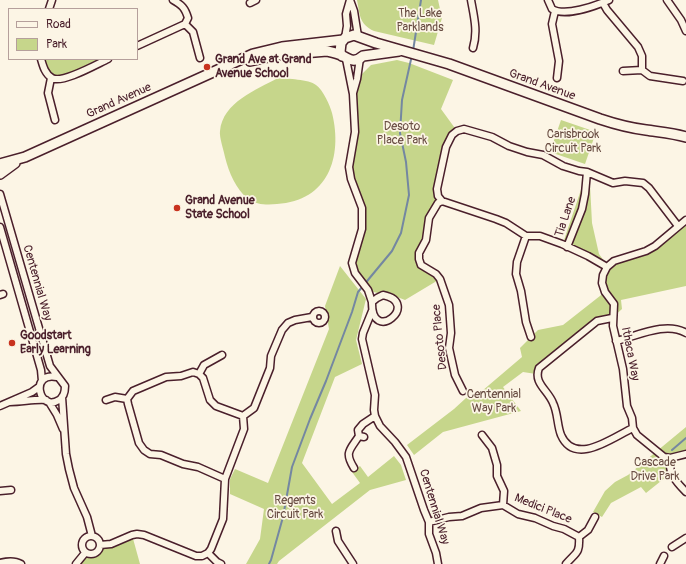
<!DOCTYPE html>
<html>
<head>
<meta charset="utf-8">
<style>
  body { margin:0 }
  #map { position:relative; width:686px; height:564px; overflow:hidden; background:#fcf5e5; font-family:Pangolin,sans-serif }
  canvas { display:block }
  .legend { position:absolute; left:8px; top:8px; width:130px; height:52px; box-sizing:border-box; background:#fcf5e5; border:1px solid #b59f9b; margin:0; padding:5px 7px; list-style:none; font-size:12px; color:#4a1f2b }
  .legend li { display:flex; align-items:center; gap:8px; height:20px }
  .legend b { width:20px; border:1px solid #b59f9b }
</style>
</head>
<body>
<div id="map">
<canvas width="686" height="564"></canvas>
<ul class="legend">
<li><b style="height:5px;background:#fcf5e5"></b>Road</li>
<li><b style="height:11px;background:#c6d68b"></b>Park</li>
</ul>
</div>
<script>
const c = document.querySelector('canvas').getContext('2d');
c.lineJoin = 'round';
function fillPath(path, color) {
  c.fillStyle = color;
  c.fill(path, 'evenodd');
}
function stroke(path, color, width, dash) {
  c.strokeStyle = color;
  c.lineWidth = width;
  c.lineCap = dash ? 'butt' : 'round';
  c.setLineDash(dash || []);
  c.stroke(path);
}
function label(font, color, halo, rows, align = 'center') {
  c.font = font + ' Pangolin,sans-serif';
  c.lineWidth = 3.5;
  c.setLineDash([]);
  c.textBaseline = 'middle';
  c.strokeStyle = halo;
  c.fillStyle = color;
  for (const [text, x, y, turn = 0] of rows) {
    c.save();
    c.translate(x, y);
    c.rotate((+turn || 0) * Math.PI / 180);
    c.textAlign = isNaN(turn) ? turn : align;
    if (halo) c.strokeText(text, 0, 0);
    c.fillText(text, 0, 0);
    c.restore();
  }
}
fillPath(new Path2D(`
  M357 0H438L442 18 434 45 374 31C359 24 360 15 357 0Z
  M41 59H98L99 63 66 78H51Z
  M397 60 409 63 453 80 441 109 457 131 452 135 437 189 442 201 433 210 419 259 440 279 405 300 392 295H383L368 290 353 268 362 220 351 179 353 94 362 74 371 65Z
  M278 78C287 79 309 79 316 85 323 90 330 105 332 113 343 157 328 201 277 204 268 205 256 205 248 199 236 189 229 173 225 157 224 151 219 137 220 131 223 102 256 90 278 78Z
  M561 120 596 132 585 164 550 152Z
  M587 172 590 185 592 223 599 254 607 265 563 243Z
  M686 220V286L621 300 622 309 612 318 601 319 536 374 523 372 503 387 521 411 443 432 414 455 407 445 454 409 466 398 482 391 522 357 520 348 538 330 563 325 605 292 602 283 607 267 646 251Z
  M340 266 366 299 356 340 362 364 335 377 302 463 332 504 360 483 352 472 360 466 368 477 394 456 401 465 406 480 370 490 279 561 277 564H246L260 539 264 509 230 494V479L235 469 268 483 329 329 325 306Z
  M686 427V454L670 458 671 473 646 493 641 487 611 503 602 517 593 512 605 491 615 482 628 475Z
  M132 535 140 564H76L85 553 92 554 98 549 100 545Z`), '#c6d68b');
stroke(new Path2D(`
  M413 51 421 0
  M672 450 686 438
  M269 564 271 560 283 517 292 467 310 419 326 381 352 312 358 292 392 251 401 233 409 195 406 162 400 133 402 100 412 55`), '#7487a1', 2);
const street = new Path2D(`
  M350 0 354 11 358 36
  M471 0C474 17 478 31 473 48
  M548 0 552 9C565 17 595 6 609 0
  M667 0 681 20 686 31
  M250 3 256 0
  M603 3 607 10 638 47 642 56V70
  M49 9 52 0
  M555 11 552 24 559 61 557 78
  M185 24 193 32 200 58
  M345 38 347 26 346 14 350 0
  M137 46 185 24 188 18C185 8 182 5 173 0
  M41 59C43 66 45 74 52 78 62 84 97 64 108 59
  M346 59 353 94 355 132 349 167 351 179 362 208V229L352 263 355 273 368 290 372 302
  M623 71 642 70 650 76 683 81
  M51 78 48 93 55 120
  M353 93 357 79 360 58
  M0 194 50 366 65 386C65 391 64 397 59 400 39 413 29 371 57 377
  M442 201 438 203 429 218 426 240 419 253V259L421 265 436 274 440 279 449 305 451 333 449 348 455 375 463 391
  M686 220 655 246 646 251 614 261 607 267 603 275 602 283 605 292 614 304 613 326 623 369 627 406 632 418 633 428 637 435 664 457 670 458 686 454
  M0 227 41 370 42 381
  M526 236 517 262 516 274 521 291 526 322 531 337
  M567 247 582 209 585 194 587 172
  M607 267 588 256 562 244 540 236H526L506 223 496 219 442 201 438 196 437 189 446 147 452 135 457 131 464 129 492 137 509 146 527 152 543 155 563 166 579 171 587 172 613 183 625 181 643 183 649 188 678 226
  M0 295 3 294
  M383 295C422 303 371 346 372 302L377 298Z
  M313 317a6 6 0 1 1 12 0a6 6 0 1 1-12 0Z
  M372 311 363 333 362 339 375 395 374 410 375 416 380 426 395 442 406 457 424 510 429 522V534L436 553 438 564
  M612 318 597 321 539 368C533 383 548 390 553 403 558 413 557 425 561 435 575 467 613 437 633 428
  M616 341C637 336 666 321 686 333
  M199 374 204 365 222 355
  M62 397 66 454 69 469 74 488 87 517 92 536
  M106 400 115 397 127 399
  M10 402C23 402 34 399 46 400
  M49 402 57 415 63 429
  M0 406 32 392 39 387
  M243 416 254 408 270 368 271 356 282 330 288 323 295 320 312 317
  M482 435 492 448 497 465V476L504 491 503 505
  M364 437 359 436 358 430 363 424 375 416
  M670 458C668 473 676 482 686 492
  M354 468C344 452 350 450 359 436
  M225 479 198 467 183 464 161 455 150 454 144 450 139 443 128 404 127 399 133 391 166 377 181 376 193 372 199 374 203 378 210 400 216 406 243 416
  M0 491 11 490
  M429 522 449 517 462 516 481 508 503 505 518 514 535 518 553 526 564 529 579 537
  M336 531 338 541 353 564
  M82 545a9 9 0 1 1 18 0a9 9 0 1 1-18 0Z
  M100 545 111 544 132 535 137 534 144 535 196 556H202L208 553 211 549 223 519 225 479 244 429 243 416
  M672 547 686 538
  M208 553 217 562 221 564
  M0 563C7 561 14 560 21 564
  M76 564 85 553
  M566 564C576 552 580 554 579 537L588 530 595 517
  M660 564 664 556`);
const secondary = new Path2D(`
  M342 56 340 52 341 43 345 38 354 35 376 43 449 64 600 119C615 124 630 128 646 130 659 132 673 133 686 137
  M250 61 278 55 327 51C332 52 338 53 343 56 350 60 355 63 363 56L399 51
  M0 164 25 157 253 54 282 47 343 40
  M0 174 15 163`);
stroke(street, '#4a1f2b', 9);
stroke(secondary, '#4a1f2b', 12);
stroke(street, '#fcf5e5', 6);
stroke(secondary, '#fcf5e5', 9);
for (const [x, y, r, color] of [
  [207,67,4,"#c8321e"],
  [177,208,4,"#c8321e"],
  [12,343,4,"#c8321e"]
]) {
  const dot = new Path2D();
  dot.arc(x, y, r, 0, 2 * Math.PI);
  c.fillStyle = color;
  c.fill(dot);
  stroke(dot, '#fcf5e5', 1.5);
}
label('12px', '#694d43', '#fcf5e5', [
  ["The Lake",420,14],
  ["Parklands",420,28],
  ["Desoto",402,127],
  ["Place Park",402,141],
  ["Carisbrook",573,135],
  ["Circuit Park",573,149],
  ["Centennial",494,395],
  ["Way Park",494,409],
  ["Cascade",655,463],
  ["Drive Park",655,477],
  ["Regents",295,501],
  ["Circuit Park",295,515]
]);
label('bold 12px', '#4a1f2b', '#fcf5e5', [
  ["Grand Ave at Grand",215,60],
  ["Avenue School",215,74],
  ["Grand Avenue",185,201],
  ["State School",185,215],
  ["Goodstart",20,336],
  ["Early Learning",20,350]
], 'left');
label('12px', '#4a1f2b', '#fcf5e5', [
  ["Grand Avenue",542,85,20],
  ["Grand Avenue",119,101,-24],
  ["Tia Lane",566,217,-71],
  ["Centennial Way",37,283,74],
  ["Desoto Place",440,337,-96],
  ["Ithaca Way",630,354,79],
  ["Centennial Way",434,507,73],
  ["Medici Place",543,509,22]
]);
</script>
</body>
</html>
